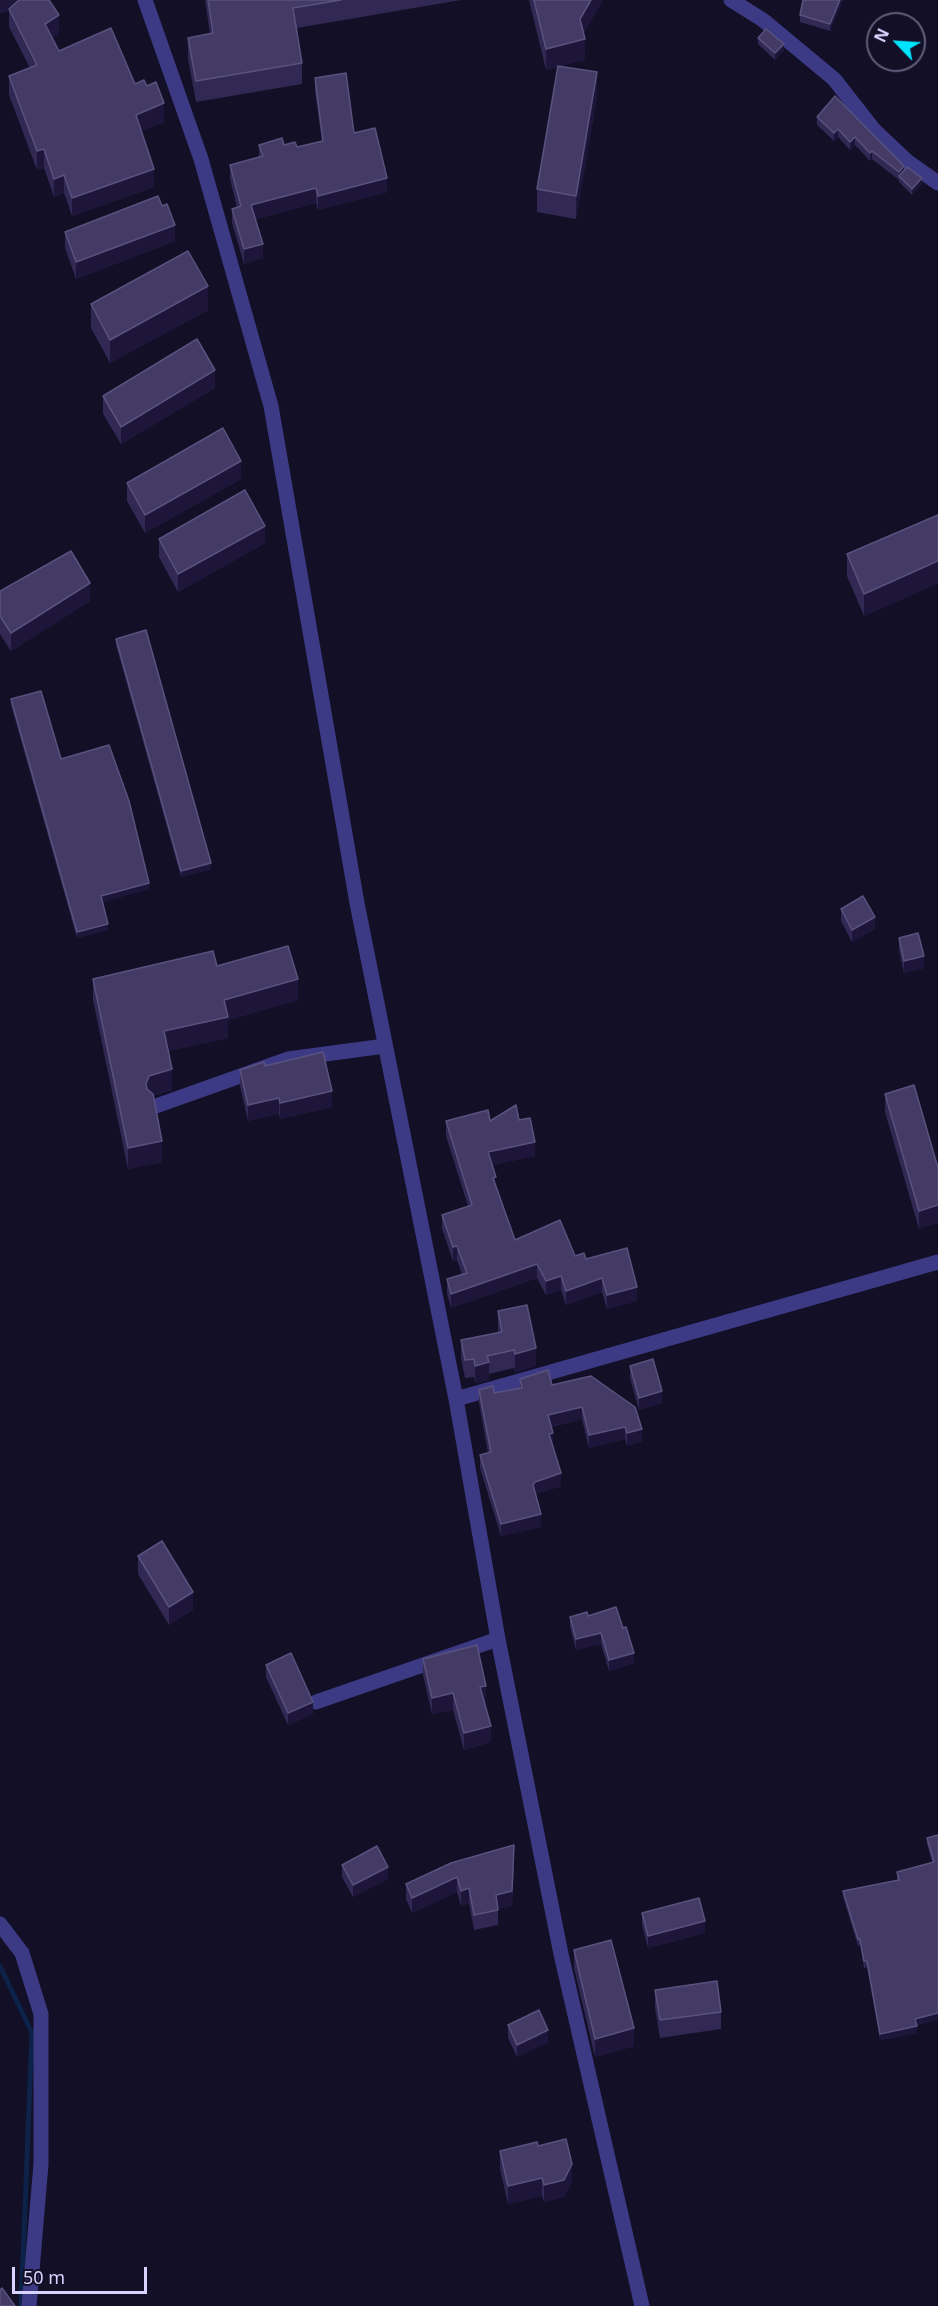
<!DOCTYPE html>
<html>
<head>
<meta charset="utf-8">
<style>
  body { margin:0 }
  #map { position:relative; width:938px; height:2306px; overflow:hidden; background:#130f26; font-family:"Noto Sans",sans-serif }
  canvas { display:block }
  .north { position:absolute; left:866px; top:12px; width:60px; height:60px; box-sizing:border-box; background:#130f26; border:2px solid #625e7d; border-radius:50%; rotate:295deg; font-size:16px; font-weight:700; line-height:24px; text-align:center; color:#d9d4ff }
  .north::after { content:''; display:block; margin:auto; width:21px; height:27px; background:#00e5ff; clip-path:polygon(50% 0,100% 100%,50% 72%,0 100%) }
  .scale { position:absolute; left:12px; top:2267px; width:135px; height:27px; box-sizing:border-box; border:3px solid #d9d4ff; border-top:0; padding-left:8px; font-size:18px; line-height:21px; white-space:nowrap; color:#d9d4ff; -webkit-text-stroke:4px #130f26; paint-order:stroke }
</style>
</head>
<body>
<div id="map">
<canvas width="938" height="2306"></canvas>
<div class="north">N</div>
<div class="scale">50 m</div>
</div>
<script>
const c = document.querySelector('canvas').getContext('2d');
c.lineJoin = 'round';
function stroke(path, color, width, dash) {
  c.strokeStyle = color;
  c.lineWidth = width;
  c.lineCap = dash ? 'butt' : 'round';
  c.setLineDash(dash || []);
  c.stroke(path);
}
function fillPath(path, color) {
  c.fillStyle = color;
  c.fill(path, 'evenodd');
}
stroke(new Path2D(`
  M0 1966 32 2033 21 2306`), '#0c2248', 5);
stroke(new Path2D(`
  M145 0 201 159 271 406 357 903 456 1399 498 1639 561 1954 642 2306
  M731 0 763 20 834 79 874 130 908 162 938 183
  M156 1106 288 1059 385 1046
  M456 1399 938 1262
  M316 1702 498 1639
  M0 1924 22 1953 41 2014V2164L29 2306`), '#3d3a85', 15);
fillPath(new Path2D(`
  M0 0 59 34 52 38 59 51 135 84 147 86 164 122 141 131 154 187 72 216 64 193 54 197 44 168 37 170 9 95V76L30 68 9 27V11L0 13Z
  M205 0H461L297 28 302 63V84L196 102 188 59V38L210 34Z
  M529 0H603L583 34 585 60 560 66 597 96 576 219 537 212V189L558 67 546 70Z
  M803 0H843L830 31 800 22V15Z
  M758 38 784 50 775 60 758 44Z
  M315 78 354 133 387 192 318 210 316 203 256 219 263 258 244 264 232 223V209L237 207 230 179V165L259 157V145H284L297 147 322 141 315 92Z
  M835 96 904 170 922 184 912 195 899 182V180L872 159 870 161 855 145 850 150 838 137 834 141 817 125V117Z
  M162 206 175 241 76 279 65 248V232Z
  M91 304 208 310 110 363 91 328Z
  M215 388 121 444 103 414V396Z
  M241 479 145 533 127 501V483Z
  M938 515V583L864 616 847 576V554Z
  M159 539 265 543 178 592 159 557Z
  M0 591 90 601 11 651 0 634Z
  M116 639 211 869 181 877 116 645Z
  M11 699 61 759 149 889 102 902 108 930 77 938 11 705Z
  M841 909 875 929 852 942 841 921Z
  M899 938 924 968 904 973 899 950Z
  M217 966 298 1000 228 1020V1038L168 1051 172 1090 153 1096 162 1162 128 1169 93 1000V979Z
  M265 1066 332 1107 280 1119 279 1114 248 1121 240 1086V1070Z
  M885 1094 938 1168 919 1229 885 1112Z
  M519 1120 535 1156 492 1165 496 1186 515 1240 586 1259 637 1301 607 1309 602 1292 566 1305 561 1290 546 1295 537 1278 451 1308 447 1293V1279L462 1274 457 1260 453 1261 442 1229V1215L468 1206 446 1136V1121Z
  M498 1311 536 1366 515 1372 514 1368 489 1374V1380L475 1383 474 1377 465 1378 461 1358V1340L498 1332Z
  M630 1366 662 1403 639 1410 630 1378Z
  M591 1376 642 1441 627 1446 625 1439 589 1448 582 1419 551 1427 553 1446 561 1486 536 1494 541 1527 501 1536 480 1468V1455L488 1453 479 1403V1390L494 1393 520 1388V1379L552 1385Z
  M138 1556 193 1610 169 1625 138 1574Z
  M588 1616 634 1663 609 1671 601 1644 576 1650 570 1627V1617Z
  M423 1659 486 1702H484L491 1742 464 1750 453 1710 432 1714 423 1675Z
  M266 1665 313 1714 288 1725 266 1677Z
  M938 1835V2019L917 2025V2033L880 2040 867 1967 864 1968 860 1945 858 1946 843 1897V1891L897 1880V1872L932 1862 927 1844V1838Z
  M514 1860 512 1906 498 1909V1925L474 1930 469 1903 461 1906 457 1892 412 1913 406 1899V1884Z
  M342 1865 388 1879 353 1897 342 1877Z
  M642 1913 705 1933 648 1948 642 1925Z
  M574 1950 634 2046 595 2057 574 1968Z
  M655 1990 721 2012V2029L660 2038 655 2008Z
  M508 2025 548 2042 517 2057 508 2038Z
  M538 2146 572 2182 564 2197 544 2202 542 2196 508 2204 500 2169V2151Z`), '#312854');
fillPath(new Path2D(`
  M0 0H34L9 9V11L0 13Z
  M591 0H603L580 40V19Z
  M840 0H843L830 31V24Z
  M59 15V34L45 43V24Z
  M585 39V60L546 70V49Z
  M784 44V50L775 60V53Z
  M597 72V96L576 219V196Z
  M164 103V122L136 134V115Z
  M838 129V137L834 141V133Z
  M855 137V145L850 150V142Z
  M44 149V168L37 170V151Z
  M872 151V159L870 161V153Z
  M904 166V174L899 176V180V172Z
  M154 169V187L72 216V198Z
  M64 175V193L54 197V179Z
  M387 178V192L318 210V196Z
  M922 178V184L912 195V189Z
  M316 188V203L251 220V205Z
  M175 225V241L76 279V262Z
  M263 244V258L244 264V249Z
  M208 286V310L110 363V340Z
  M215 370V388L121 444V427Z
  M241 461V479L145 533V515Z
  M265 526V543L178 592V574Z
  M938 561V583L864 616V594Z
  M90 583V601L11 651V633Z
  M211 863V869L181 877V871Z
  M149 883V889L101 903V896Z
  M875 917V929L852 942V930Z
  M108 924V930L77 938V932Z
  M924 956V968L904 973V961Z
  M298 979V1000L228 1020V1038L164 1052V1031L224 1000Z
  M172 1069V1090L149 1097 146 1105V1084L149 1076Z
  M332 1091V1107L280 1119V1103Z
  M279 1098V1114L248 1121V1105Z
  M162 1141V1162L128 1169V1148Z
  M535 1142V1156L488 1166V1152Z
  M938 1205V1223L919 1229V1211Z
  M457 1246V1260L453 1261V1247Z
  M537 1264V1278L451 1308V1294Z
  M561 1276V1290L546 1295V1281Z
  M602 1278V1292L566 1305V1291Z
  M637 1287V1301L607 1309V1295Z
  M536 1348V1366L515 1372V1354Z
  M489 1362V1380L475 1383V1366Z
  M662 1391V1403L639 1410V1398Z
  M582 1407V1419L548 1427V1415Z
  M625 1427V1439L589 1448V1435Z
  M642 1429V1441L627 1446V1433Z
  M553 1433V1445L549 1447V1434Z
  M561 1473V1486L535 1494 533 1485 535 1482Z
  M541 1514V1527L501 1536V1524Z
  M193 1592V1610L169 1625V1607Z
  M601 1633V1644L576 1650V1639Z
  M634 1653V1663L609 1671V1660Z
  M486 1686V1702L480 1703V1687Z
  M453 1693V1710L432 1714V1698Z
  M313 1702V1714L288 1725V1713Z
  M491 1726V1742L464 1750V1733Z
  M514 1845 512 1906 496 1910V1895Z
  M388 1867V1879L353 1897V1885Z
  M457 1877V1892L412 1913V1898Z
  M469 1888V1903L461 1906V1891Z
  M705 1921V1933L648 1948V1936Z
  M938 2013V2019L915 2025V2019Z
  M917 2026V2033L880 2040V2034Z
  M634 2028V2046L595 2057V2039Z
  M548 2030V2042L517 2057V2045Z
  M572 2164V2182L564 2197 544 2202V2185Z
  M542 2178V2196L508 2204V2186Z`), '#1d163a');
const building = new Path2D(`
  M19 0H49L59 15 45 24 59 51 111 28 135 84 144 80 147 86 156 82 164 103 136 115 154 169 72 198 64 175 54 179 44 149 37 151 9 76 37 65 9 9Z
  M208 0H341L293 8 302 63 196 81 188 38 213 33Z
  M534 0H591L580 19 585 39 546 49Z
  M803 0H840L830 24 800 15Z
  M766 29 784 44 775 53 758 38Z
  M558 66 597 72 576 196 537 189Z
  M346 73 354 133 375 128 387 178 318 196 316 188 251 205 263 244 244 249 232 209 241 206 230 165 263 156 259 145 282 138 284 145 295 142 297 147 323 141 315 78Z
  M835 96 904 166 899 172 872 151 870 153 855 137 850 142 838 129 834 133 817 117Z
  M907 167 922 178 912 189 899 176Z
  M158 196 162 206 167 204 175 225 76 262 65 232Z
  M188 251 208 286 110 340 91 304Z
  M197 339 215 370 121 427 103 396Z
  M223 428 241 461 145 515 127 483Z
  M245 490 265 526 178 574 159 539Z
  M938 515V561L864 594 847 554Z
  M71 551 90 583 11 633 0 616V591Z
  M146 630 211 863 181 871 116 639Z
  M41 691 61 759 109 745 129 801 149 883 101 896 108 924 77 932 11 699Z
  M863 896 875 917 852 930 841 909Z
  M918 933 924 956 904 961 899 938Z
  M288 946 298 979 224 1000 228 1017 164 1031 172 1069 149 1076 146 1084 147 1089 153 1094 162 1141 128 1148 93 979 213 951 217 966Z
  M323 1052 332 1091 280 1103 279 1098 248 1105 240 1070 264 1062 265 1066Z
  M914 1085 938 1168V1205L919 1211 885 1094Z
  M516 1105 519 1120 530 1118 535 1142 488 1152 496 1177 493 1178 515 1240 560 1220 575 1256 584 1253 586 1259 627 1248 637 1287 607 1295 602 1278 566 1291 561 1276 546 1281 537 1264 451 1294 447 1279 467 1273 457 1246 453 1247 442 1215 472 1205 446 1121 488 1110 490 1121Z
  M527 1305 536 1348 515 1354 514 1350 487 1356 489 1362 475 1366 474 1359 465 1360 461 1340 502 1332 498 1311Z
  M653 1359 662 1391 639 1398 630 1366Z
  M548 1370 552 1385 591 1376 635 1407 642 1429 627 1433 625 1427 589 1435 582 1407 548 1415 553 1433 549 1434 561 1473 535 1482 533 1485 541 1514 501 1524 480 1455 491 1452 479 1390 493 1386 494 1393 522 1388 520 1379Z
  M162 1541 193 1592 169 1607 138 1556Z
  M616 1607 623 1628 626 1627 634 1653 609 1660 601 1633 576 1639 570 1617 587 1612 588 1616Z
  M477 1645 486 1686 480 1687 491 1726 464 1733 453 1693 432 1698 423 1659Z
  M291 1653 313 1702 288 1713 266 1665Z
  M938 1835V2013L915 2019 917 2026 880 2034 867 1961H864L860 1939H858L843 1891 899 1880 897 1872 934 1862 927 1838Z
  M514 1845 512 1891 496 1895 498 1910 474 1915 469 1888 461 1891 457 1877 412 1898 406 1884 451 1863Z
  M377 1846 388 1867 353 1885 342 1865Z
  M699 1898 705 1921 648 1936 642 1913Z
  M611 1940 634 2028 595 2039 574 1950Z
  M717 1981 721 2012 660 2020 655 1990Z
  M539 2010 548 2030 517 2045 508 2025Z
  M566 2139 572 2164 564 2180 544 2185 542 2178 508 2186 500 2151 537 2142 538 2146Z
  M2 2288 15 2306H0V2290Z`);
fillPath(building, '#433a66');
stroke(building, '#5a527e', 1.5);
</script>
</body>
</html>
